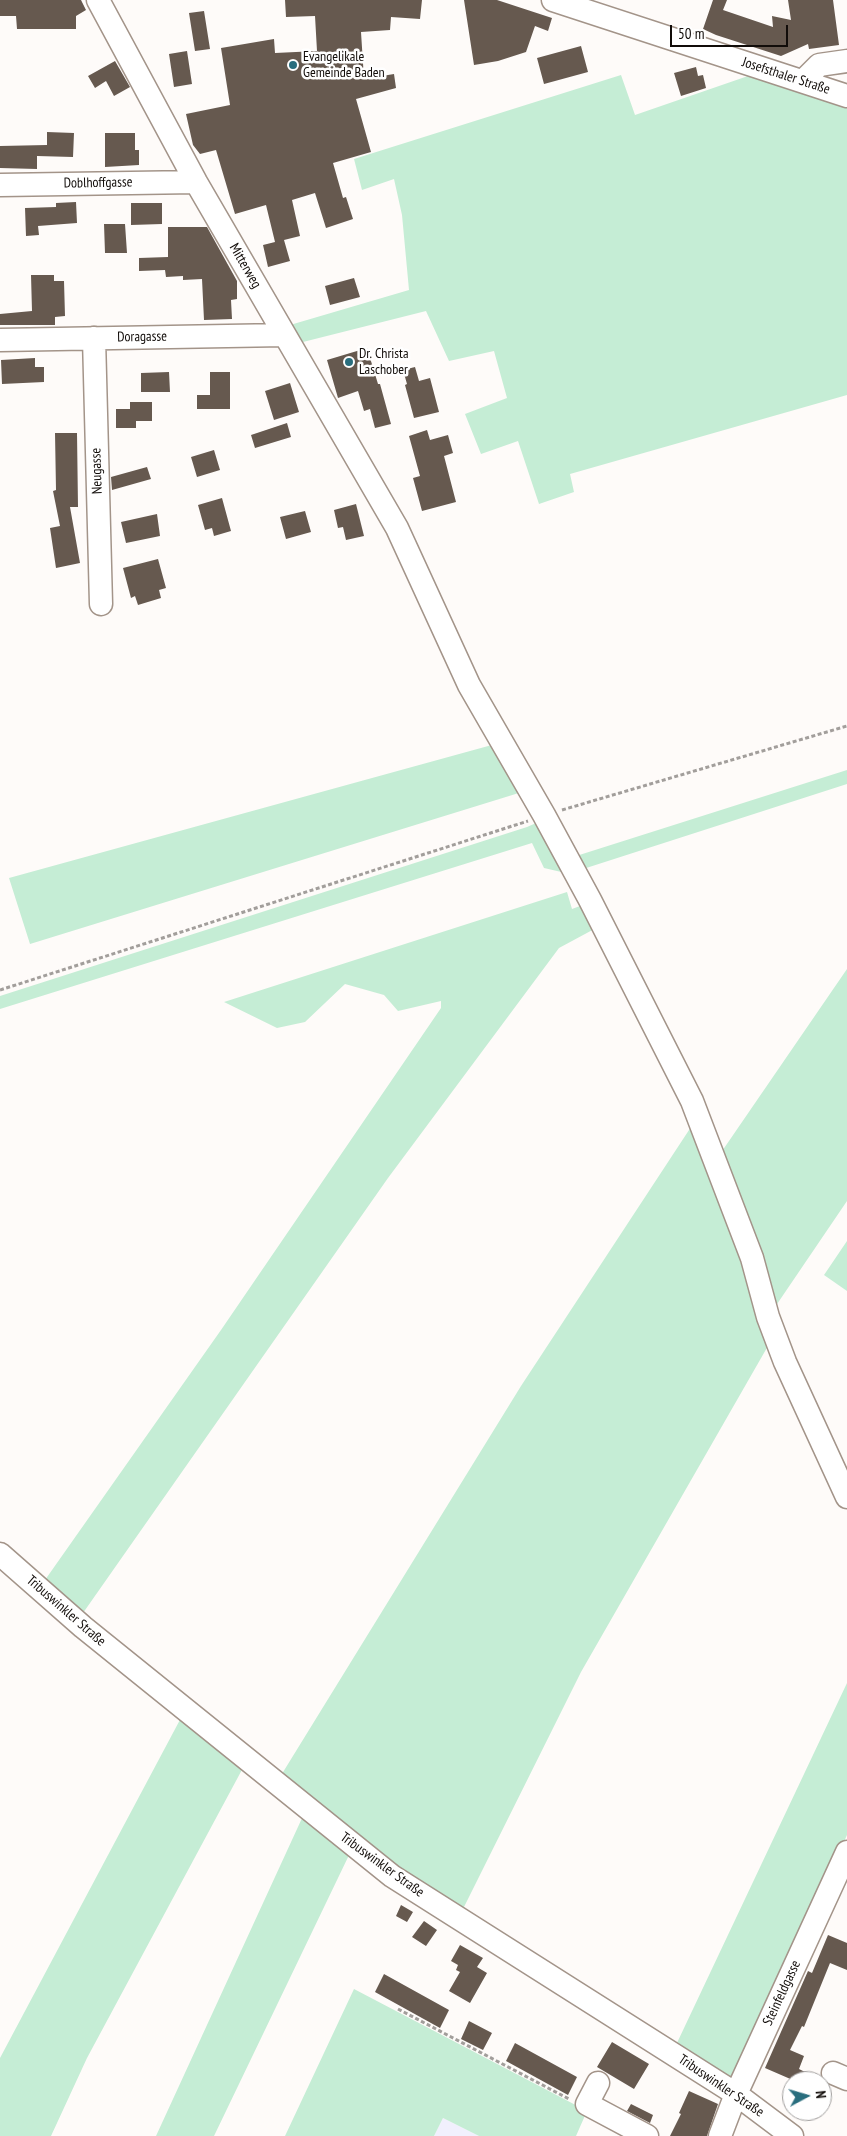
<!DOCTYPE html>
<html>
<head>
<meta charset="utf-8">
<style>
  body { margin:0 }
  #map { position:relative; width:847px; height:2136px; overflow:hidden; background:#fefbf9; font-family:"PT Sans Narrow",sans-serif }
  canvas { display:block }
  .north { position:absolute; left:782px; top:2071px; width:50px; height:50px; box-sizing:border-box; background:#fff; border:1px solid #a09e9d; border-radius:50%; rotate:84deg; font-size:14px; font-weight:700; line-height:20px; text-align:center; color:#110c09 }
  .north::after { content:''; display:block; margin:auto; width:18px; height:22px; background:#296e7e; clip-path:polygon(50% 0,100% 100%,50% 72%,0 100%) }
  .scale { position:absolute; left:670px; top:25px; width:118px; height:22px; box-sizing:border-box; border:2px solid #110c09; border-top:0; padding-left:6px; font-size:15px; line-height:18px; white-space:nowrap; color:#110c09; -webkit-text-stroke:4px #fff; paint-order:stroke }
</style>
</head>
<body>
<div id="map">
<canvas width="847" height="2136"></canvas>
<div class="north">N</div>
<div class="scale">50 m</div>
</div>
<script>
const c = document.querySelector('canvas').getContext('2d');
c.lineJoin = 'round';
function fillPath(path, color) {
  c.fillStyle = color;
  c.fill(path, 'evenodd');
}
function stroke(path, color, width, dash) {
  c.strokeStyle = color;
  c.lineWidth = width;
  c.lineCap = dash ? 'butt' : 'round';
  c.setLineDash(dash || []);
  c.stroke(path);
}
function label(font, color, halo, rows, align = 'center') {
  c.font = font + ' "PT Sans Narrow",sans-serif';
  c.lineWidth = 5;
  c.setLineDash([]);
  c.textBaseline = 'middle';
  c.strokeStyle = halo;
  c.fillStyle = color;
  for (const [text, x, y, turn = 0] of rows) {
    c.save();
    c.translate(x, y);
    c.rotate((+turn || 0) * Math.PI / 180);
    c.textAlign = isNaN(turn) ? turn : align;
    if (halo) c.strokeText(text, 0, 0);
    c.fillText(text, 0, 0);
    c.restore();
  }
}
fillPath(new Path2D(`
  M443 2118 479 2136H434Z`), '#f1f0fd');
fillPath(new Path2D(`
  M621 75 635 115 748 76 847 107V395L570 474 574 492 539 504 518 441 481 454 465 414 507 398 494 351 449 361 426 311 299 343 290 325 409 290 402 215 394 179 362 190 354 159Z
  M510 740 535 788 30 944 9 878Z
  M847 770V784L580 870 573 857Z
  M543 820 570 874 544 868 532 843 0 1009V996L527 827Z
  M567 892 572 909 588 903 598 927 559 948 388 1178 83 1613 45 1580 221 1330 441 1008V1001L398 1011 384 995 345 984 305 1022 277 1028 224 1002Z
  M847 969V1201L773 1310 718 1157Z
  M691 1127 772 1339 581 1672 462 1911 411 1879 280 1777 521 1386Z
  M847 1241V1291L824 1275Z
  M847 1683V1835L734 2081 676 2045Z
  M182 1716 244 1766 87 2058 51 2136H0V2058Z
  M303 1816 350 1853 214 2136H156Z
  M354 1989 587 2111 576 2136H479L443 2118 434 2136H285Z`), '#c5edd5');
fillPath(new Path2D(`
  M0 0H81L86 10 76 16V29H17L16 16H0Z
  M285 0H422L420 19 391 17 390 30 361 32 364 79 394 74 396 88 356 99 371 152 333 163 343 198 346 197 353 219 326 228 315 193 292 200 300 236 284 240 290 261 268 267 263 245 275 242 266 205 235 214 216 150 200 154 193 145 186 114 230 105 221 48 274 39 275 53 317 51 315 16 286 17Z
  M464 0H497L552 18 548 31 535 26 526 52 498 61 474 65Z
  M713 0H727L723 10 773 27 772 16 791 20 788 0H833L839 45 809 49 808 44 781 56 716 35 703 29Z
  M204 11 210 49 195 51 189 13Z
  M581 46 588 72 544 84 537 58Z
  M187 51 192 84 174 87 169 54Z
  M115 61 130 87 114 96 106 81 95 88 88 76Z
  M696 67 698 76 703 75 706 88 681 96 674 73Z
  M47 132 74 133 73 157 37 156V169L0 168V146L47 145Z
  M105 133H135V150H139V165L105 167Z
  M76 202 77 223 38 226 39 235 26 236 25 208 56 207V203Z
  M131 203H162V224L131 225Z
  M104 224H125L127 253H105Z
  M168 227H207L237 281V299L231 300 232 319 204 320 202 279 183 280V276L166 277 165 270 139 271V258L168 257Z
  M31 275H54V281H64L65 316 55 317V325H0V314L32 311Z
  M354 278 360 297 330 305 325 286Z
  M367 348 378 384H380L391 424 375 428 370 409 364 411 358 391 338 398 327 360Z
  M35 358V367H44V382L2 384 1 360Z
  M415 367 419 381 430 378 439 412 414 418 405 385 407 384 403 370Z
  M169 372 170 392H141V373Z
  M210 372H230V409H197V395H210Z
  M290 383 299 412 274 420 265 391Z
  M130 402H152V421H136V428H116V409H130Z
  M287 423 291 437 255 448 251 435Z
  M427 430 430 440 448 435 453 453 444 456 456 502 422 511 413 478 420 476 409 436Z
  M55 433H77L78 507H70L80 563 56 568 50 528 60 526 53 491 56 490Z
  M214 450 220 470 197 477 191 457Z
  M147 467 151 479 112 490 111 477Z
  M222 498 231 531 214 536 212 528 205 530 198 505Z
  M356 504 364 536 346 540 343 527 338 528 334 510Z
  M305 511 311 532 286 539 280 517Z
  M157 514 160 536 126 543 121 522Z
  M158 559 166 588 159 590 161 598 138 605 135 596 131 598 123 568Z
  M401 1905 413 1912 407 1922 396 1916Z
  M424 1921 437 1930 426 1946 412 1937Z
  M828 1935 847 1943V1970L830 1963 804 2027 802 2026 790 2050 804 2056 799 2069 823 2081H795L765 2068 808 1971 812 1973Z
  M460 1945 483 1958 477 1967 487 1973 470 2003 449 1991 460 1972 456 1970 458 1965 451 1961Z
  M384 1974 449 2010 440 2028 375 1992Z
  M469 2021 492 2033 483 2050 461 2039Z
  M612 2042 649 2064 634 2089 597 2067Z
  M515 2043 577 2077 568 2095 506 2061Z
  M689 2091 718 2104 707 2136H670L681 2114 679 2113Z
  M631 2104 653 2115 650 2123 627 2111Z`), '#66594f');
const minor = new Path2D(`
  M98 0 196 182 397 528 469 685 544 815 590 900 692 1101 752 1258 768 1317 785 1362 847 1497
  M553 0 847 96
  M803 81 819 65 847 61
  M0 185 196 182
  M94 338 101 604
  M0 340 284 335
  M0 1554 83 1627 392 1876 736 2094 792 2136
  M833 2073 847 2079
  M598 2083 587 2104 647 2136
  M720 2136 736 2094 847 1852`);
stroke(minor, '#a39489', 25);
stroke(new Path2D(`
  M562 810 847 726
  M0 990 528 821
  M398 2009 569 2099`), '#a29e9b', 3, [4, 2.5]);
stroke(minor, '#fff', 22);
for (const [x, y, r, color] of [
  [293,65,5,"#296e7e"],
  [349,362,5,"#296e7e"]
]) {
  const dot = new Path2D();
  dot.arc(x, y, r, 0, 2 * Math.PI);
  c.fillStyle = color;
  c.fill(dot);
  stroke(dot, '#fff', 2);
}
label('14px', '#110c09', '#fff', [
  ["Evangelikale",303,57],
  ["Gemeinde Baden",303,73],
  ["Dr. Christa",359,354],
  ["Laschober",359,370]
], 'left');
label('14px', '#110c09', '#fff', [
  ["Josefsthaler Straße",786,76,18],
  ["Doblhoffgasse",98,183,-1],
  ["Mitterweg",245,266,60],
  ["Doragasse",142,337,-1],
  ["Neugasse",97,471,-92],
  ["Tribuswinkler Straße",66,1611,41],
  ["Tribuswinkler Straße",382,1865,36],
  ["Steinfeldgasse",782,1993,-65],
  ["Tribuswinkler Straße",721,2086,34]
]);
</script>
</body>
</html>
